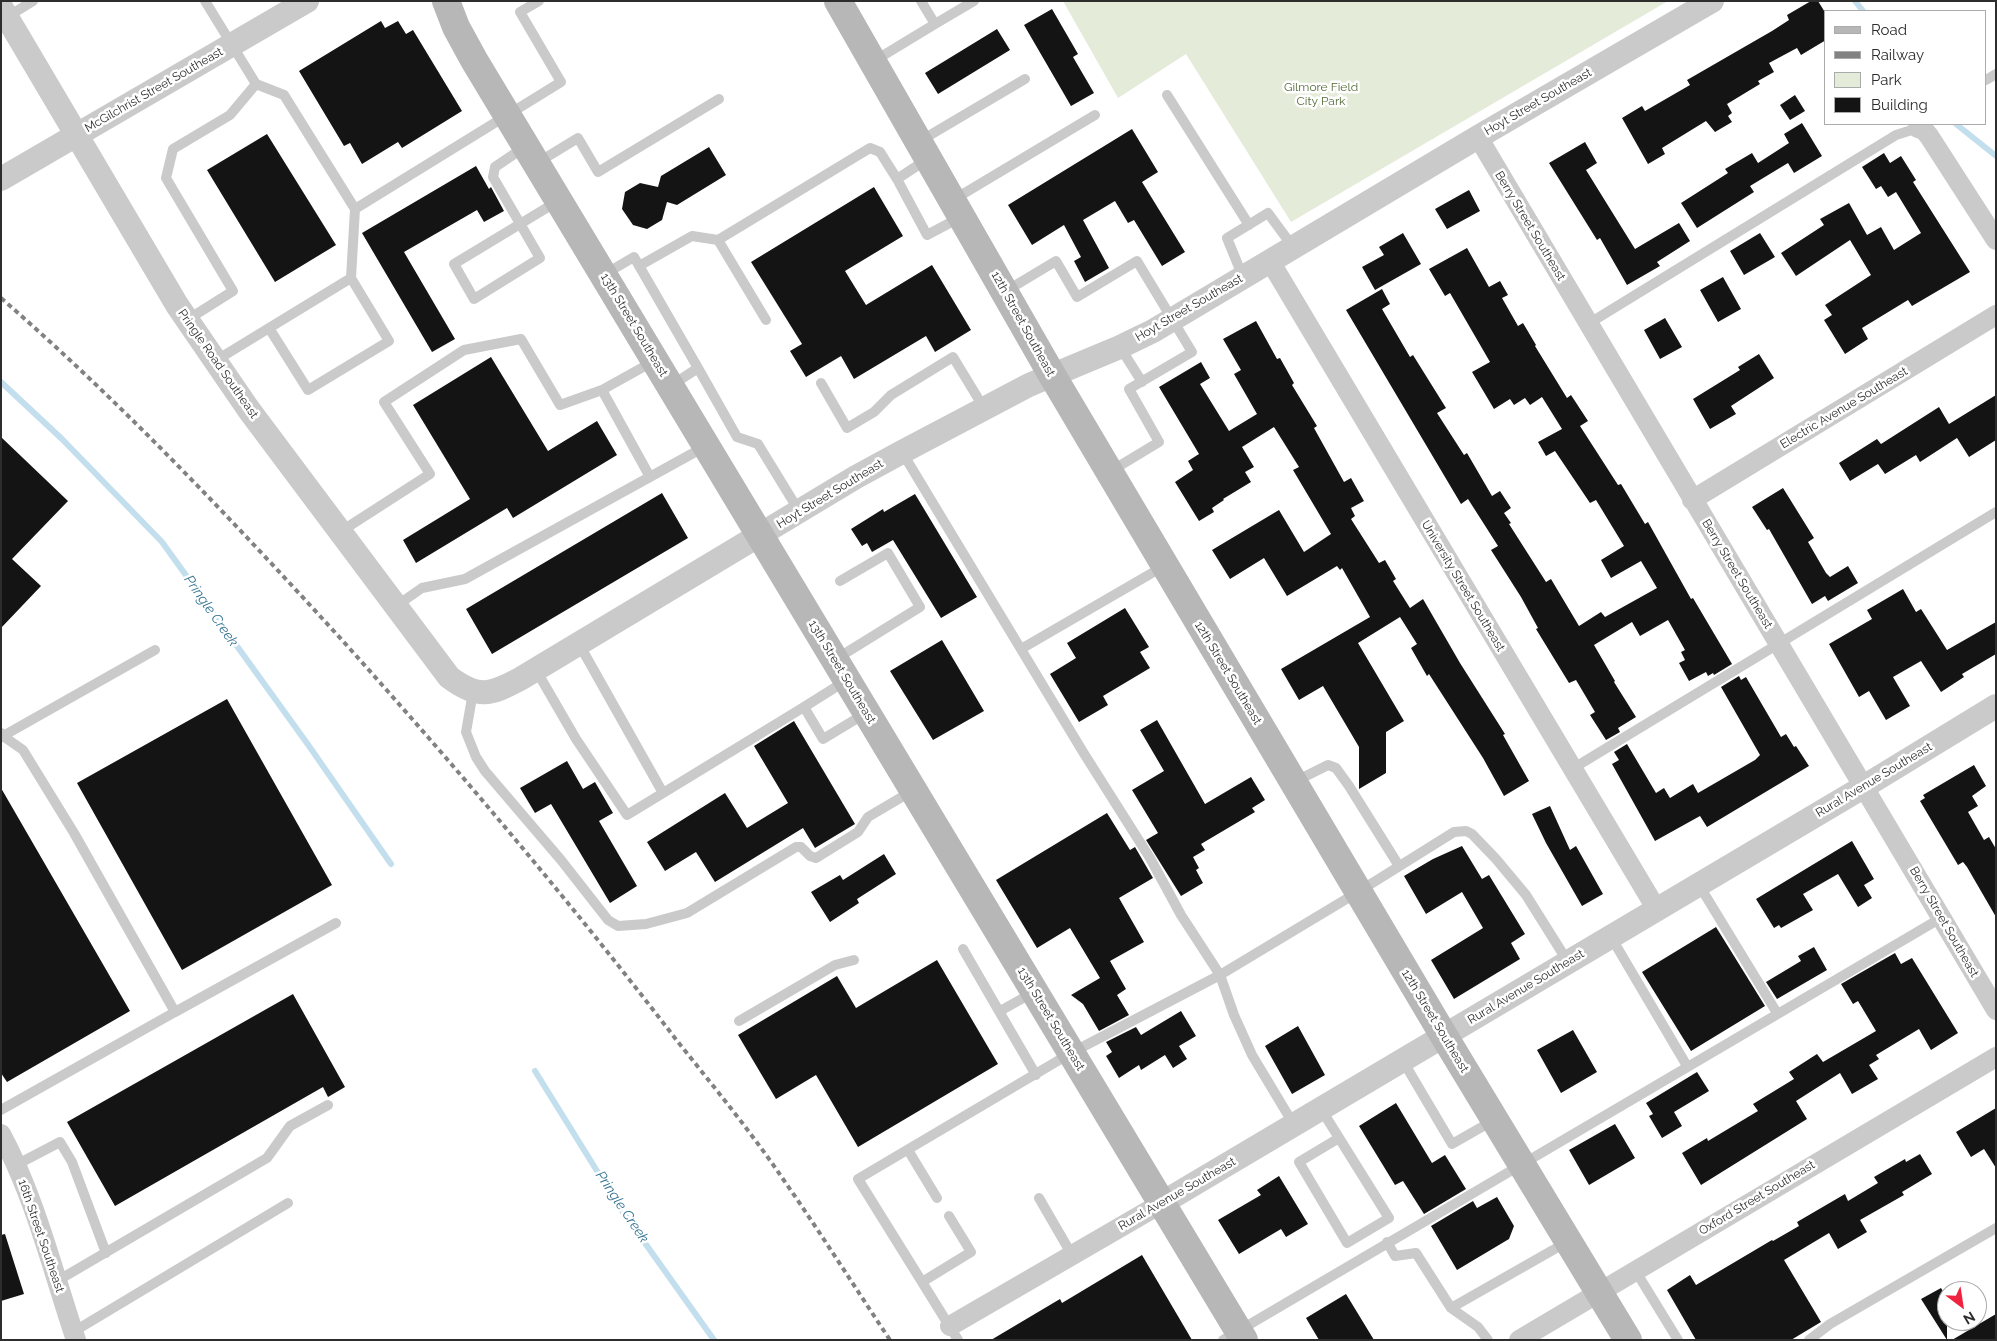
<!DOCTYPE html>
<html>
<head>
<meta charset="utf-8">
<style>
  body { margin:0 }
  #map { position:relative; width:1997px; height:1341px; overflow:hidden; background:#fff; font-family:Raleway,sans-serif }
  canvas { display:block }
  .frame { position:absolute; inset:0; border:2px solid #2d2d2d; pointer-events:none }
  .legend { position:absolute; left:1824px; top:10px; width:162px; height:115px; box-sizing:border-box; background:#fff; border:1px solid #ababab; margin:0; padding:6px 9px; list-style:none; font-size:15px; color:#2d2d2d }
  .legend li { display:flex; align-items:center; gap:10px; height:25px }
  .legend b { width:25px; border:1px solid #ababab }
  .north { position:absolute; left:1937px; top:1281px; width:50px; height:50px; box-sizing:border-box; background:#fff; border:1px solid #ababab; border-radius:50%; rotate:149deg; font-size:14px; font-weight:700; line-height:20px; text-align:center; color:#2d2d2d }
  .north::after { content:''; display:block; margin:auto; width:18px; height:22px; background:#ef233f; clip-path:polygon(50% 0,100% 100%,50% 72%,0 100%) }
</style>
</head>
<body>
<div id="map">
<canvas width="1997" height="1341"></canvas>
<div class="frame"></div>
<ul class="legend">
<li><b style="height:6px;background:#b7b7b7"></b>Road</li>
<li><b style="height:6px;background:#828282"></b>Railway</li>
<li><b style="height:14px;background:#e4ebd9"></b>Park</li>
<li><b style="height:14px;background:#141414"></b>Building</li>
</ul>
<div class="north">N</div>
</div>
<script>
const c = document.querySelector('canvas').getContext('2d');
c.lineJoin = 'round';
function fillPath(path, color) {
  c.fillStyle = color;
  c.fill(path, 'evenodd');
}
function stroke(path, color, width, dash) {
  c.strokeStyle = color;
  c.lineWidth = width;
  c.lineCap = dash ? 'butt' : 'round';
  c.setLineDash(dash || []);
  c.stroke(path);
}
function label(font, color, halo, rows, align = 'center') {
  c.font = font + ' Raleway,sans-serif';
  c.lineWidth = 5;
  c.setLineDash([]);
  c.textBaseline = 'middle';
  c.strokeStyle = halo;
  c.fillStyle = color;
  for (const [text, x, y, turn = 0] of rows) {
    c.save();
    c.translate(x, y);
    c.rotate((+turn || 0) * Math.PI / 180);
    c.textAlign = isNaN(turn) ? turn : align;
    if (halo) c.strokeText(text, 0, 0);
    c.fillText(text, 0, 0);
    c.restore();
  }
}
fillPath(new Path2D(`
  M1063 1H1668L1291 222 1186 54 1118 98Z`), '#e4ebd9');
stroke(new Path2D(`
  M1855 1 1863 11
  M1956 124 1996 156
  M1 382 62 439 162 542 309 746 391 864
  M535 1071 620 1208 714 1340`), '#c3dfed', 6);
fillPath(new Path2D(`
  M1811 1H1818L1826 14V40L1801 55 1797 48 1769 63 1774 72 1758 81 1760 84 1727 104 1732 113 1728 116 1732 122 1715 132 1706 121 1662 148 1665 154 1648 164 1622 118 1642 106 1645 111 1690 85 1687 80 1772 31 1789 20 1787 15Z
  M1052 9 1078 54 1073 57 1094 93 1071 106 1024 25Z
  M381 21 385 28 398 21 406 34 413 30 462 111 402 148 398 142 362 164 350 143 344 146 299 71Z
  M997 29 1010 50 938 94 925 73Z
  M1795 95 1805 111 1790 120 1780 105Z
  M1802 123 1822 156 1794 173 1788 163 1750 186 1754 192 1697 228 1681 203 1728 173 1725 169 1752 153 1758 163 1789 143 1784 134Z
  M1132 129 1158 172 1142 182 1185 252 1162 266 1134 220 1128 223 1115 201 1083 220 1109 268 1085 282 1074 261 1081 257 1064 225 1032 245 1008 205Z
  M267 134 336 245 275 282 207 170Z
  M1585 142 1597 163 1586 170 1635 249 1679 223 1690 241 1657 262 1660 266 1627 285 1600 238 1597 240 1549 163Z
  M709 147 726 175 677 205 667 202 662 220 647 229 633 225 622 209 625 192 640 183 658 187 661 176Z
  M1884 153 1890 163 1901 156 1916 180 1913 182 1970 272 1912 306 1908 300 1862 328 1868 339 1845 354 1824 320 1832 315 1825 305 1871 275 1850 240 1796 276 1781 253 1824 225 1820 219 1849 203 1867 235 1881 227 1894 250 1921 233 1896 192 1888 197 1881 186 1876 189 1862 167Z
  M476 166 489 189 491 187 504 211 484 222 477 210 404 252 455 339 432 352 362 233Z
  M874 187 903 236 845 271 866 305 932 265 971 330 935 352 926 336 854 379 841 356 806 377 790 351 802 344 751 262Z
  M1469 190 1480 211 1447 229 1435 209Z
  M1403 233 1421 264 1375 290 1362 267 1384 255 1379 247Z
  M1760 233 1775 257 1744 275 1730 251Z
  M1467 248 1489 287 1500 281 1508 295 1502 298 1518 326 1523 323 1536 345 1535 346 1567 398 1571 395 1588 421 1580 426 1618 485 1621 484 1645 524 1648 522 1691 599 1693 598 1732 664 1714 675 1713 673 1708 676 1706 672 1689 681 1679 663 1685 660 1681 652 1685 650 1668 620 1640 636 1632 622 1594 645 1615 681 1614 682 1636 717 1618 728 1620 732 1606 740 1590 715 1595 712 1576 680 1569 683 1536 629 1538 628 1521 597 1491 550 1498 546 1468 499 1461 504 1346 310 1382 289 1390 304 1382 309 1410 357 1413 355 1446 408 1437 413 1464 455 1467 453 1492 496 1500 491 1511 508 1504 513 1511 523 1509 524 1546 582 1551 579 1579 626 1601 612 1605 617 1657 588 1641 561 1611 578 1601 560 1624 546 1596 500 1590 503 1555 451 1546 456 1538 442 1562 429 1542 397 1530 405 1525 398 1514 405 1510 399 1494 409 1472 372 1490 362 1450 293 1445 296 1429 269Z
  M1723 277 1741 309 1718 322 1700 290Z
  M1665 318 1682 347 1660 359 1644 330Z
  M1256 321 1277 359 1280 358 1294 383 1292 385 1317 426 1314 428 1344 482 1351 478 1364 501 1351 508 1355 516 1351 519 1379 563 1385 560 1396 579 1393 581 1410 608 1423 599 1460 663 1505 734 1503 735 1529 781 1504 796 1483 758 1429 674 1427 676 1411 648 1417 644 1400 617 1358 643 1404 721 1386 732V773L1359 789V747L1323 686 1299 700 1281 669 1370 617 1342 568 1340 570 1337 566 1287 596 1264 558 1230 579 1212 550 1279 510 1304 552 1331 534 1293 470 1299 467 1274 427 1242 447 1254 467 1245 472 1251 482 1223 499 1224 500 1212 508 1214 512 1199 521 1175 482 1193 470 1188 461 1199 454 1159 387 1201 362 1210 378 1200 384 1229 431 1257 414 1234 374 1241 370 1223 339Z
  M1759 354 1774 378 1731 406 1736 414 1710 429 1693 399 1740 370 1738 367Z
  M491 357 548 451 597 421 617 455 513 518 507 508 416 563 403 540 470 499 413 405Z
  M1996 395V440L1969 457 1957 438 1920 462 1916 455 1885 474 1878 464 1850 481 1839 463 1877 439 1881 444 1939 407 1949 424Z
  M1 437 68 501 12 559 41 586 1 628Z
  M1783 488 1814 538 1808 542 1826 573 1830 577 1848 566 1858 583 1828 601 1825 596 1812 604 1769 529 1767 530 1752 507Z
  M662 493 688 538 492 654 466 609Z
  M915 494 977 597 941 618 893 540 872 552 867 543 862 546 851 529 883 509 884 512Z
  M1903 589 1916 612 1921 609 1947 650 1996 622V654L1962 674 1964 677 1941 692 1921 661 1893 677 1910 706 1886 720 1869 691 1859 697 1829 644 1872 619 1867 610Z
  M1125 608 1149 647 1140 652 1150 668 1103 696 1108 705 1079 722 1050 674 1076 658 1067 643Z
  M942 640 984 711 933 740 890 671Z
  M1739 676 1741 680 1746 677 1781 737 1786 734 1794 747 1796 746 1809 766 1707 827 1700 816 1655 841 1612 764 1619 760 1614 752 1627 744 1656 793 1664 788 1670 798 1693 784 1698 793 1755 760 1760 755 1721 687Z
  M227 699 332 885 182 970 77 783Z
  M1157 720 1205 804 1251 777 1265 800 1252 808 1255 812 1201 844 1205 850 1193 857 1199 868 1196 870 1203 883 1181 896 1146 840 1158 833 1132 790 1164 771 1140 730Z
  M794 721 855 824 815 848 803 828 715 882 696 852 665 871 647 842 725 793 747 828 788 803 754 746Z
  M567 761 583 789 595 782 613 813 599 821 637 886 610 903 551 804 535 813 520 788Z
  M1974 765 1986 786 1972 796 1978 806 1968 812 1984 840 1989 837 1996 849V917L1967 867 1963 862 1958 865 1920 801 1925 798 1923 795Z
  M1 788 130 1011 7 1082 1 1073Z
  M1550 806 1570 850 1576 846 1603 894 1582 906 1546 843 1532 814Z
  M1107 813 1130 850 1135 847 1153 878 1119 898 1144 942 1110 961 1126 989 1117 995 1129 1015 1099 1031 1083 1004 1071 995 1100 978 1070 928 1037 948 996 880Z
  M1852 841 1874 879 1864 885 1872 898 1858 907 1838 874 1803 894 1813 910 1781 928 1779 925 1774 928 1756 899Z
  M1462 846 1482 879 1489 875 1525 934 1511 943 1520 959 1454 999 1431 960 1483 928 1462 892 1426 914 1404 876 1433 859Z
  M884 854 896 874 857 899 859 903 830 922 811 892 840 875 843 880Z
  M1716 927 1765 1006 1691 1051 1642 972Z
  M1814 947 1827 970 1777 999 1766 982 1801 961 1798 956Z
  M1895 953 1901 964 1912 958 1958 1033 1931 1050 1919 1029 1876 1055 1879 1059 1869 1065 1878 1079 1852 1094 1840 1073 1796 1101 1807 1119 1701 1185 1682 1153 1707 1138 1708 1141 1758 1111 1753 1104 1794 1079 1789 1072 1817 1054 1823 1062 1876 1031 1858 1001 1853 1004 1841 984Z
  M937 960 998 1064 858 1147 816 1075 776 1099 738 1035 837 976 856 1008Z
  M293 994 345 1087 328 1097 323 1087 115 1206 67 1122Z
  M1181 1011 1196 1036 1179 1046 1187 1059 1173 1068 1165 1055 1141 1070 1139 1065 1119 1078 1106 1056 1112 1052 1106 1042 1136 1027 1141 1035Z
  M1298 1026 1325 1075 1292 1094 1265 1046Z
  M1573 1030 1597 1072 1561 1093 1537 1050Z
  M1697 1072 1709 1091 1674 1112 1682 1126 1662 1138 1649 1116 1653 1114 1646 1103Z
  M1396 1103 1432 1163 1445 1155 1466 1189 1424 1214 1403 1181 1395 1185 1359 1126Z
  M1996 1108V1168L1984 1149 1971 1157 1956 1132Z
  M1615 1124 1635 1158 1589 1185 1569 1150Z
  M1920 1154 1932 1174 1902 1192 1904 1195 1860 1220 1867 1232 1838 1249 1829 1233 1784 1260 1821 1322 1791 1340H1696L1667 1290 1690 1275 1696 1285 1772 1240 1773 1241 1799 1226 1797 1222 1845 1194 1848 1201 1878 1183 1874 1177 1905 1159 1906 1162Z
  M1279 1176 1308 1224 1286 1237 1281 1229 1239 1254 1218 1220 1261 1195 1257 1190Z
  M1497 1197 1514 1226 1509 1239 1457 1270 1431 1226 1473 1201 1477 1208Z
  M5 1234 24 1294 1 1301V1235Z
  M1142 1255 1192 1340H991L1060 1299 1062 1303Z
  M1941 1288 1947 1298V1340L1921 1299Z
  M1346 1294 1374 1340H1319L1306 1318Z
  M1996 1314V1340H1952Z`), '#141414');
stroke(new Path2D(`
  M7 17 33 1
  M935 24 974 1
  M874 61 935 24 921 1
  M1986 80 1996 74
  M256 84 284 95 355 209 561 82 520 12 539 1
  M1167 95 1249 225
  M920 141 1025 79
  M526 146 495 167 493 177 540 258 474 299 454 264 558 201
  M926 160 897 179 927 235 961 217
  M537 163 578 138 598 172 719 99
  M953 200 1095 115
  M718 240 870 148 880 152 897 179
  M639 266 692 236 718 240 766 320
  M605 274 634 257 698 368
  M1243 277 1227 238 1268 213 1293 247
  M1006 291 1056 261 1077 297 1137 261 1192 352 1129 389 1159 442 1111 471
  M187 320 233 291 166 178 173 149 230 115 256 84 205 1
  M1588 324 1896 135 1918 128
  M269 328 308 390 389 341 351 278 355 209
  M1120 347 1142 382
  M215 361 351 278
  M821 383 847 428 874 412 891 395 953 357 984 408
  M672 385 698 368 737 437 758 444 799 511
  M902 452 1083 752 1150 858 1181 915 1220 975 1234 1015 1252 1055 1294 1125
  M650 477 602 390 654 361
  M340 532 430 474 384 402 464 350 521 339 560 405 602 390
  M396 606 422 588 465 579 706 446
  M579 644 663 793
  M1021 649 1164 566
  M836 659 920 607 888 553 840 581
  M536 670 576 739 627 815 804 707
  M847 680 804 707 823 739 866 713
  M473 692 466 732 476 757 485 771 561 860 608 920 618 926 646 924 687 913 796 847H801L810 856 816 858 858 832 868 817 912 791
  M1 733 3 736 155 650
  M1 737 3 736 23 750 74 833 175 1012 1 1110
  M1572 769 1996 512
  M1294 782 1328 765 1336 768 1349 786 1399 866
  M1699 885 1777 1013
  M1611 937 1687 1066
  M963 949 1036 1075
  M1000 1011 1034 992
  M175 1012 336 923
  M739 1021 835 965 854 960
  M1403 1061 1452 1144 1494 1120
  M1321 1109 1389 1218 1347 1243 1299 1162 1339 1138
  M908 1150 937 1198
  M16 1165 60 1142 72 1162 106 1253
  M1039 1198 1072 1255
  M1387 1242 1395 1256 1416 1253 1451 1308 1478 1327 1488 1340
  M1635 1270 1678 1340
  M57 1281 267 1158 290 1126 328 1105
  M922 1282 971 1252 949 1216
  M1451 1308 1567 1242
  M73 1332 288 1203
  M958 1340 858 1179 1071 1053 1220 975 1358 892 1454 832 1466 831 1472 834 1496 859 1526 895 1568 962
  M1223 1340 1941 918
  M1809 1340 1830 1324 1996 1228`), '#cacaca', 10);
stroke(new Path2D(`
  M1918 128 1924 130 1929 136 1996 240
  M1478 137 1996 1010
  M1270 261 1657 910
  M1692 500 1996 315
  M1 1134C35 1197 53 1272 76 1340
  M950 1326 1162 1203
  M1519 1340 1996 1057`), '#cacaca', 20);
stroke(new Path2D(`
  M1 7 177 305 249 410 449 677C478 699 490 695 520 679L856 477 902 452 1029 385 1120 347 1153 331 1478 137 1712 1
  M1 179 307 1
  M1162 1203 1865 786 1996 706`), '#cacaca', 24);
stroke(new Path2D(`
  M446 1 456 27 474 60 1244 1340
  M838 1 1052 375 1444 1036 1628 1340`), '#b7b7b7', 28);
stroke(new Path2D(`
  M1 298C123 404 234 522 342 640 459 770 572 904 678 1042 714 1087 751 1132 783 1179 820 1232 854 1286 890 1340`), '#828282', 4, [5, 4]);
label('12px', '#536a38', '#fff', [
  ["Gilmore Field",1321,87],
  ["City Park",1321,101]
]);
label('12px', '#2d2d2d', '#fff', [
  ["McGilchrist Street Southeast",154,90,-30],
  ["Hoyt Street Southeast",1538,102,-30],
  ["Berry Street Southeast",1530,226,59],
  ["Hoyt Street Southeast",1189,308,-30],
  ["12th Street Southeast",1023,324,61],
  ["13th Street Southeast",634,325,59],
  ["Pringle Road Southeast",218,364,55],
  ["Electric Avenue Southeast",1844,408,-31],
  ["Hoyt Street Southeast",830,494,-31],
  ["Berry Street Southeast",1737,574,59],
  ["University Street Southeast",1463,586,59],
  ["13th Street Southeast",842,672,59],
  ["12th Street Southeast",1228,673,59],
  ["Rural Avenue Southeast",1874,780,-31],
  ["Berry Street Southeast",1944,922,60],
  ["Rural Avenue Southeast",1526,987,-31],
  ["13th Street Southeast",1051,1019,59],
  ["12th Street Southeast",1435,1021,59],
  ["Rural Avenue Southeast",1177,1194,-30],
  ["Oxford Street Southeast",1757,1198,-31],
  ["16th Street Southeast",41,1236,71]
]);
label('italic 14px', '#367593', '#fff', [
  ["Pringle Creek",211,611,55],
  ["Pringle Creek",622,1207,56]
]);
</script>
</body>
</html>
